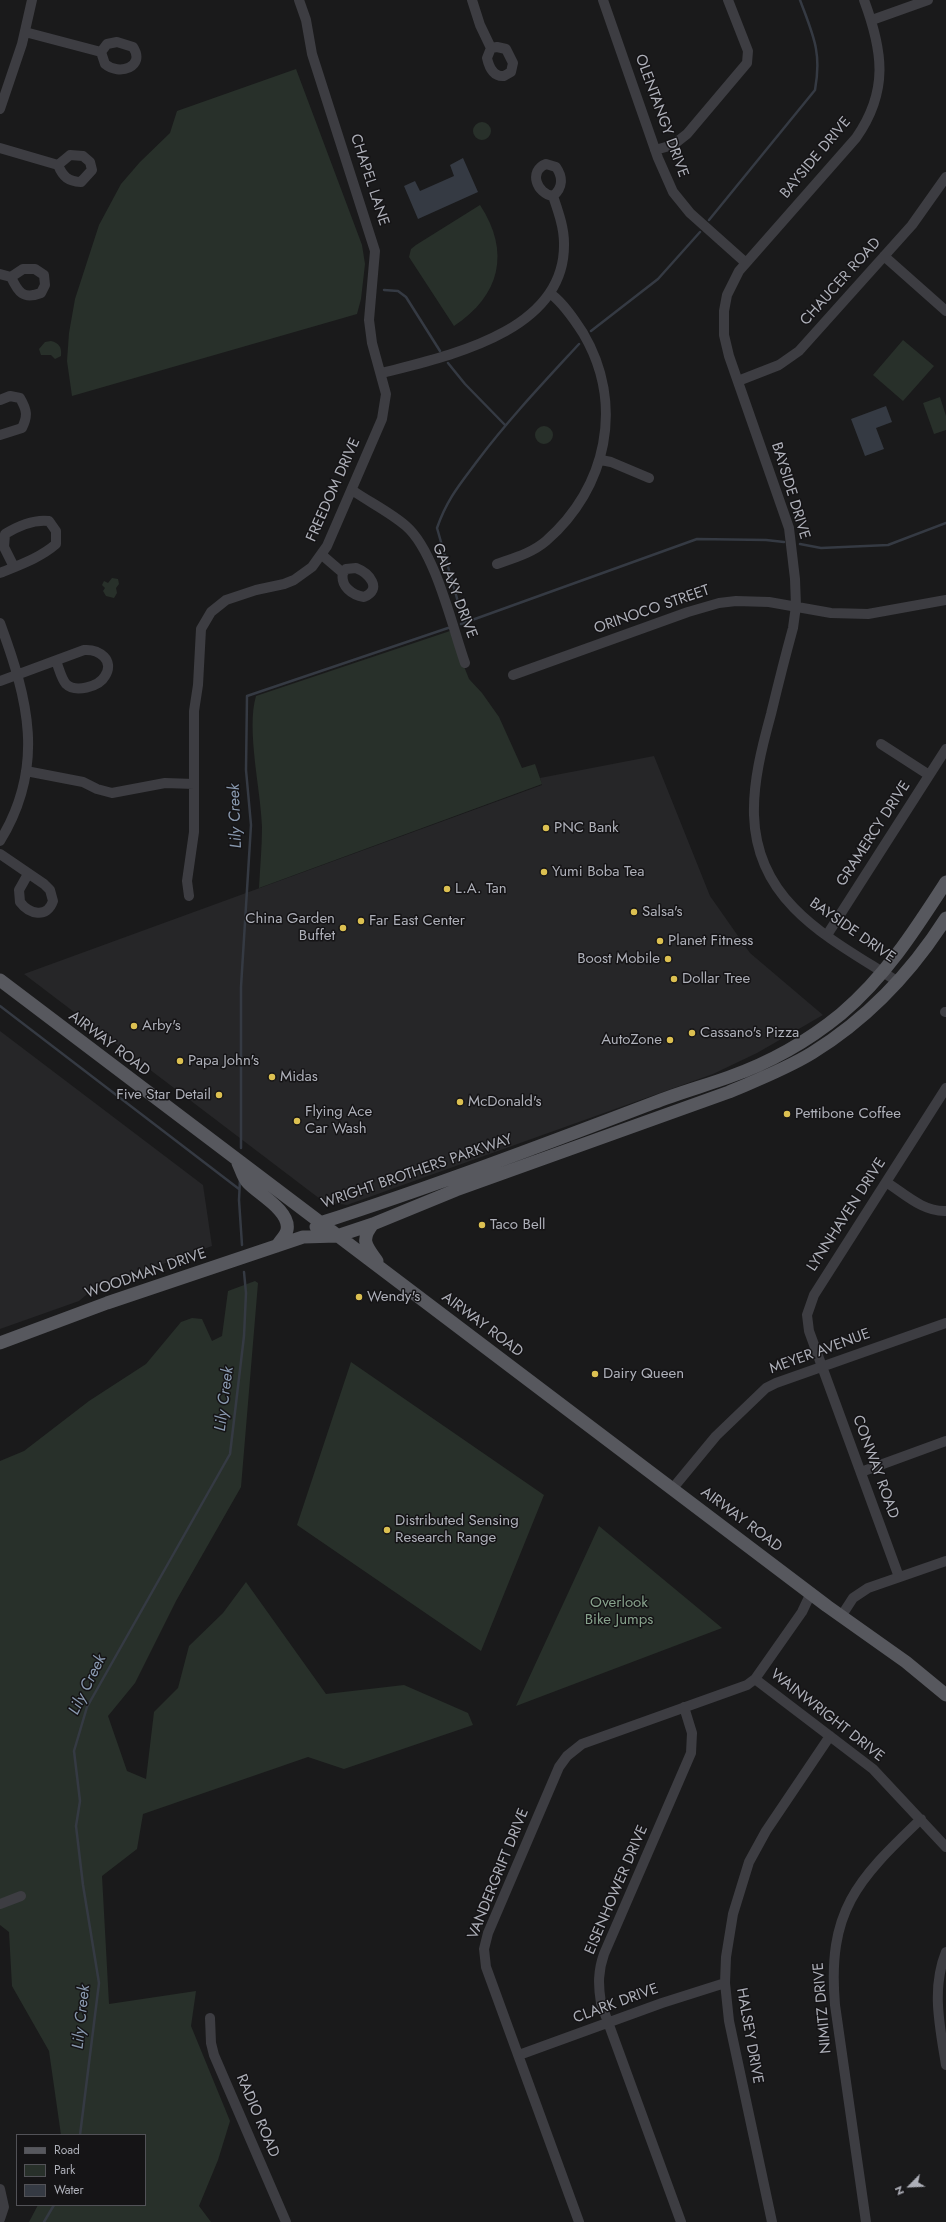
<!DOCTYPE html>
<html>
<head>
<meta charset="utf-8">
<style>
  body { margin:0 }
  #map { position:relative; width:946px; height:2222px; overflow:hidden; background:#1a1a1b; font-family:Jost,sans-serif }
  canvas { display:block }
  .legend { position:absolute; left:16px; top:2134px; width:130px; height:72px; box-sizing:border-box; background:#151416; border:1px solid #525257; margin:0; padding:5px 7px; list-style:none; font-size:12px; color:#aeb0b9 }
  .legend li { display:flex; align-items:center; gap:8px; height:20px }
  .legend b { width:20px; border:1px solid #525257 }
  .north { position:absolute; left:890px; top:2166px; width:40px; height:40px; -webkit-text-stroke:3px #151416; paint-order:stroke; rotate:246deg; font-size:11px; font-weight:700; line-height:16px; text-align:center; color:#aeb0b9 }
  .north::after { content:''; display:block; margin:auto; width:14px; height:18px; background:#aeb0b9; clip-path:polygon(50% 0,100% 100%,50% 72%,0 100%) }
</style>
</head>
<body>
<div id="map">
<canvas width="946" height="2222"></canvas>
<ul class="legend">
<li><b style="height:5px;background:#57585e"></b>Road</li>
<li><b style="height:11px;background:#28302a"></b>Park</li>
<li><b style="height:11px;background:#353a43"></b>Water</li>
</ul>
<div class="north">N</div>
</div>
<script>
const c = document.querySelector('canvas').getContext('2d');
c.lineJoin = 'round';
function fillPath(path, color) {
  c.fillStyle = color;
  c.fill(path, 'evenodd');
}
function stroke(path, color, width, dash) {
  c.strokeStyle = color;
  c.lineWidth = width;
  c.lineCap = dash ? 'butt' : 'round';
  c.setLineDash(dash || []);
  c.stroke(path);
}
function label(font, color, halo, rows, align = 'center') {
  c.font = font + ' Jost,sans-serif';
  c.lineWidth = 3;
  c.setLineDash([]);
  c.textBaseline = 'middle';
  c.strokeStyle = halo;
  c.fillStyle = color;
  for (const [text, x, y, turn = 0] of rows) {
    c.save();
    c.translate(x, y);
    c.rotate((+turn || 0) * Math.PI / 180);
    c.textAlign = isNaN(turn) ? turn : align;
    if (halo) c.strokeText(text, 0, 0);
    c.fillText(text, 0, 0);
    c.restore();
  }
}
fillPath(new Path2D(`
  M654 756 710 896 750 953 823 1015 757 1053 713 1074 347 1205 324 1202 24 974 542 785 540 778Z
  M0 1031 203 1185 212 1246 105 1285H98L79 1301 0 1329Z`), '#262628');
fillPath(new Path2D(`
  M296 69 362 245 365 264 361 299 357 314 72 396 67 361 69 333 75 299 99 225 121 184 140 162 170 133 177 111Z
  M473 131a9 9 0 1 1 18 0a9 9 0 1 1-18 0Z
  M480 205C511 252 500 296 454 326L409 257 411 249 416 245Z
  M903 340 934 366 903 401 873 375Z
  M51 341C59 343 62 347 61 356L55 359 51 355H41L39 349 45 342Z
  M940 397 946 416V430L934 434 923 403Z
  M535 435a9 9 0 1 1 18 0a9 9 0 1 1-18 0Z
  M112 578 118 579 119 584 116 588 117 593 114 598 106 596 103 591 105 588 102 585 104 581 108 583Z
  M450 631 469 679 482 693 499 717 522 768 535 764 542 784 259 888C260 868 262 847 262 827 261 791 246 729 256 696Z
  M255 1281 258 1283 241 1487 176 1601 135 1683 108 1716 127 1771 146 1779 154 1712 178 1688 189 1646 223 1613 246 1582 326 1694 404 1685 468 1713 473 1725 344 1769 308 1757 143 1814 137 1849 102 1876 109 2004 196 1991 191 2026 230 2121 218 2160 199 2206 211 2222H29L38 2205H145V2135H61L49 2051 12 1986 9 1932 0 1925V1461L24 1451 89 1401 146 1364 181 1322 192 1318 202 1319 212 1341 222 1336 228 1291Z
  M351 1362 544 1495 481 1651 297 1525Z
  M599 1526 722 1628 516 1706Z`), '#28302a');
fillPath(new Path2D(`
  M463 158 478 192 418 219 404 186 415 181 420 191 454 176 450 165Z
  M886 406 892 422 876 428 884 449 865 456 851 419Z`), '#353a43');
stroke(new Path2D(`
  M709 220 815 90C822 52 813 35 800 0
  M384 290 398 291 406 297 440 351
  M591 331 658 279 700 232
  M448 363 465 384 505 425
  M800 544 821 548 888 545 946 523
  M464 623 437 528C447 499 460 484 478 460 509 419 544 382 579 344
  M461 624 697 539 766 540 784 542
  M0 1006 239 1189
  M241 1148V987L251 825 246 770 247 696 448 628
  M240 1179 239 1200 242 1245
  M80 2135 99 1983 83 1885 76 1826 80 1801 74 1751 87 1707 230 1454 244 1336 246 1293 244 1272
  M44 2222 54 2205`), '#353a43', 2.5);
stroke(new Path2D(`
  M472 0 480 25 491 48
  M603 0 658 158 673 192 690 213 746 263
  M864 0C883 51 889 91 856 138L739 271 727 295 724 311V335L729 356 789 528 795 579 796 606 793 628C785 657 778 685 771 714 752 783 737 850 794 908 823 938 863 959 898 982
  M872 20 928 0
  M25 32 101 52 105 64C119 76 146 67 133 47L117 42 107 44 101 52
  M497 47 506 49 513 63 511 72 504 76C493 77 489 67 487 58L491 48Z
  M0 109 22 44 32 0
  M0 148 58 165
  M655 150 673 145 687 134 747 63 748 51 728 0
  M70 155 83 156 90 162 92 170 81 182C68 181 63 177 58 165Z
  M884 256 946 311
  M23 269H35L44 275 45 285 41 293C23 300 18 292 11 277Z
  M0 274 11 277
  M382 373C448 356 566 332 564 243 564 227 558 211 553 196 563 188 563 177 556 167L546 164C528 171 537 194 553 196
  M738 381 779 365 799 351 912 225 946 177
  M0 400 10 396 20 398C27 410 28 416 22 428L0 435
  M601 460 611 462 649 478
  M352 490C369 502 390 512 406 526 435 551 452 626 465 663
  M322 555 343 573C340 586 352 595 364 597 383 589 369 573 356 568L346 569 343 573
  M497 564C514 558 532 553 546 541 607 488 625 404 583 333 574 319 564 304 551 294
  M0 573C19 565 40 558 56 544V531L49 521C33 519 18 526 5 534L4 547 14 567
  M0 623C28 699 46 766 0 841
  M513 675 688 612 719 603 736 601 769 602 831 613 868 614 946 600
  M0 681 84 650C99 649 115 660 105 676 99 687 75 693 66 684 61 678 59 668 56 661
  M881 744 929 775
  M26 771 83 782 97 789 112 793 165 783 194 784
  M0 854 44 884 50 890 53 901C47 919 29 914 20 902L19 890 28 874
  M189 896 187 881 194 832V711L198 685 201 629 211 612 226 600 256 590 284 584 294 580 312 567 327 546 382 419 386 394 372 343 369 320 375 251 312 54 306 20 299 0
  M827 935 946 749
  M945 1012H946
  M886 1182C905 1194 923 1212 946 1211
  M861 1472 946 1441
  M673 1488 716 1436 766 1388 776 1383 946 1323
  M899 1577 809 1331 807 1315 814 1295 946 1088
  M842 1615 853 1598 868 1588 946 1561
  M755 1679 873 1769 946 1847
  M0 1904 21 1896
  M946 1952C931 1989 940 2027 946 2065
  M210 2018 211 2043 214 2055 286 2222
  M519 2055 662 2003 725 1983
  M0 2189 4 2207 0 2219
  M579 2222 486 1967 484 1949 488 1933 559 1767 567 1756 582 1744 747 1685 755 1679 802 1612 811 1593
  M681 2222 601 2003C598 1985 598 1971 604 1954L691 1753 692 1733 684 1707
  M772 2222 729 2021 725 1983 726 1957 733 1914 749 1862 766 1831 830 1736
  M866 2222 835 2005C827 1911 857 1880 921 1819`), '#3d3d42', 10);
stroke(new Path2D(`
  M0 980 827 1606 906 1662 946 1695
  M238 1163C241 1169 243 1178 248 1183 258 1194 291 1211 287 1230 286 1235 280 1241 277 1246
  M373 1224C360 1240 366 1246 377 1261
  M316 1227 320 1223C432 1187 543 1145 653 1103 678 1093 704 1086 729 1077 769 1063 808 1041 841 1014 885 977 915 930 946 882
  M0 1343 107 1303 303 1237 337 1236 373 1224 456 1190 729 1092C757 1080 786 1069 812 1053 867 1019 911 973 946 918`), '#57585e', 13);
for (const [x, y, r, color] of [
  [546,828,4,"#dcc051"],
  [544,872,4,"#dcc051"],
  [447,889,4,"#dcc051"],
  [634,912,4,"#dcc051"],
  [361,921,4,"#dcc051"],
  [343,928,4,"#dcc051"],
  [660,941,4,"#dcc051"],
  [668,959,4,"#dcc051"],
  [674,979,4,"#dcc051"],
  [134,1026,4,"#dcc051"],
  [692,1033,4,"#dcc051"],
  [670,1040,4,"#dcc051"],
  [180,1061,4,"#dcc051"],
  [272,1077,4,"#dcc051"],
  [219,1095,4,"#dcc051"],
  [460,1102,4,"#dcc051"],
  [787,1114,4,"#dcc051"],
  [297,1121,4,"#dcc051"],
  [482,1225,4,"#dcc051"],
  [359,1297,4,"#dcc051"],
  [595,1374,4,"#dcc051"],
  [387,1530,4,"#dcc051"]
]) {
  const dot = new Path2D();
  dot.arc(x, y, r, 0, 2 * Math.PI);
  c.fillStyle = color;
  c.fill(dot);
  stroke(dot, '#151416', 1.5);
}
label('15px', '#aeb0b9', '#151416', [
  ["OLENTANGY DRIVE",661,116,70],
  ["BAYSIDE DRIVE",816,158,-50],
  ["CHAPEL LANE",369,180,72],
  ["CHAUCER ROAD",841,282,-48],
  ["FREEDOM DRIVE",334,490,-66],
  ["BAYSIDE DRIVE",790,491,73],
  ["GALAXY DRIVE",454,591,69],
  ["ORINOCO STREET",652,610,-19],
  ["GRAMERCY DRIVE",874,834,-57],
  ["BAYSIDE DRIVE",852,931,35],
  ["AIRWAY ROAD",109,1044,37],
  ["WRIGHT BROTHERS PARKWAY",417,1172,-19],
  ["LYNNHAVEN DRIVE",847,1215,-57],
  ["WOODMAN DRIVE",146,1274,-19],
  ["AIRWAY ROAD",482,1325,37],
  ["MEYER AVENUE",820,1352,-20],
  ["CONWAY ROAD",875,1467,70],
  ["AIRWAY ROAD",741,1520,37],
  ["WAINWRIGHT DRIVE",827,1716,38],
  ["VANDERGRIFT DRIVE",499,1874,-68],
  ["EISENHOWER DRIVE",617,1890,-67],
  ["CLARK DRIVE",616,2004,-20],
  ["NIMITZ DRIVE",823,2008,-95],
  ["HALSEY DRIVE",749,2036,80],
  ["RADIO ROAD",257,2116,67]
]);
label('15px', '#aeb0b9', '#151416', [
  ["PNC Bank",554,828],
  ["Yumi Boba Tea",552,872],
  ["L.A. Tan",455,889],
  ["Salsa's",642,912],
  ["China Garden",335,919,"right"],
  ["Buffet",335,936,"right"],
  ["Far East Center",369,921],
  ["Planet Fitness",668,941],
  ["Boost Mobile",660,959,"right"],
  ["Dollar Tree",682,979],
  ["Arby's",142,1026],
  ["Cassano's Pizza",700,1033],
  ["AutoZone",662,1040,"right"],
  ["Papa John's",188,1061],
  ["Midas",280,1077],
  ["Five Star Detail",211,1095,"right"],
  ["McDonald's",468,1102],
  ["Flying Ace",305,1112],
  ["Car Wash",305,1129],
  ["Pettibone Coffee",795,1114],
  ["Taco Bell",490,1225],
  ["Wendy's",367,1297],
  ["Dairy Queen",603,1374],
  ["Distributed Sensing",395,1521],
  ["Research Range",395,1538]
], 'left');
label('15px', '#87a28c', '#151416', [
  ["Overlook",619,1603],
  ["Bike Jumps",619,1620]
]);
label('italic 16px', '#8999af', '#151416', [
  ["Lily Creek",236,816,-92],
  ["Lily Creek",225,1399,-83],
  ["Lily Creek",88,1685,-64],
  ["Lily Creek",82,2017,-84]
]);
</script>
</body>
</html>
